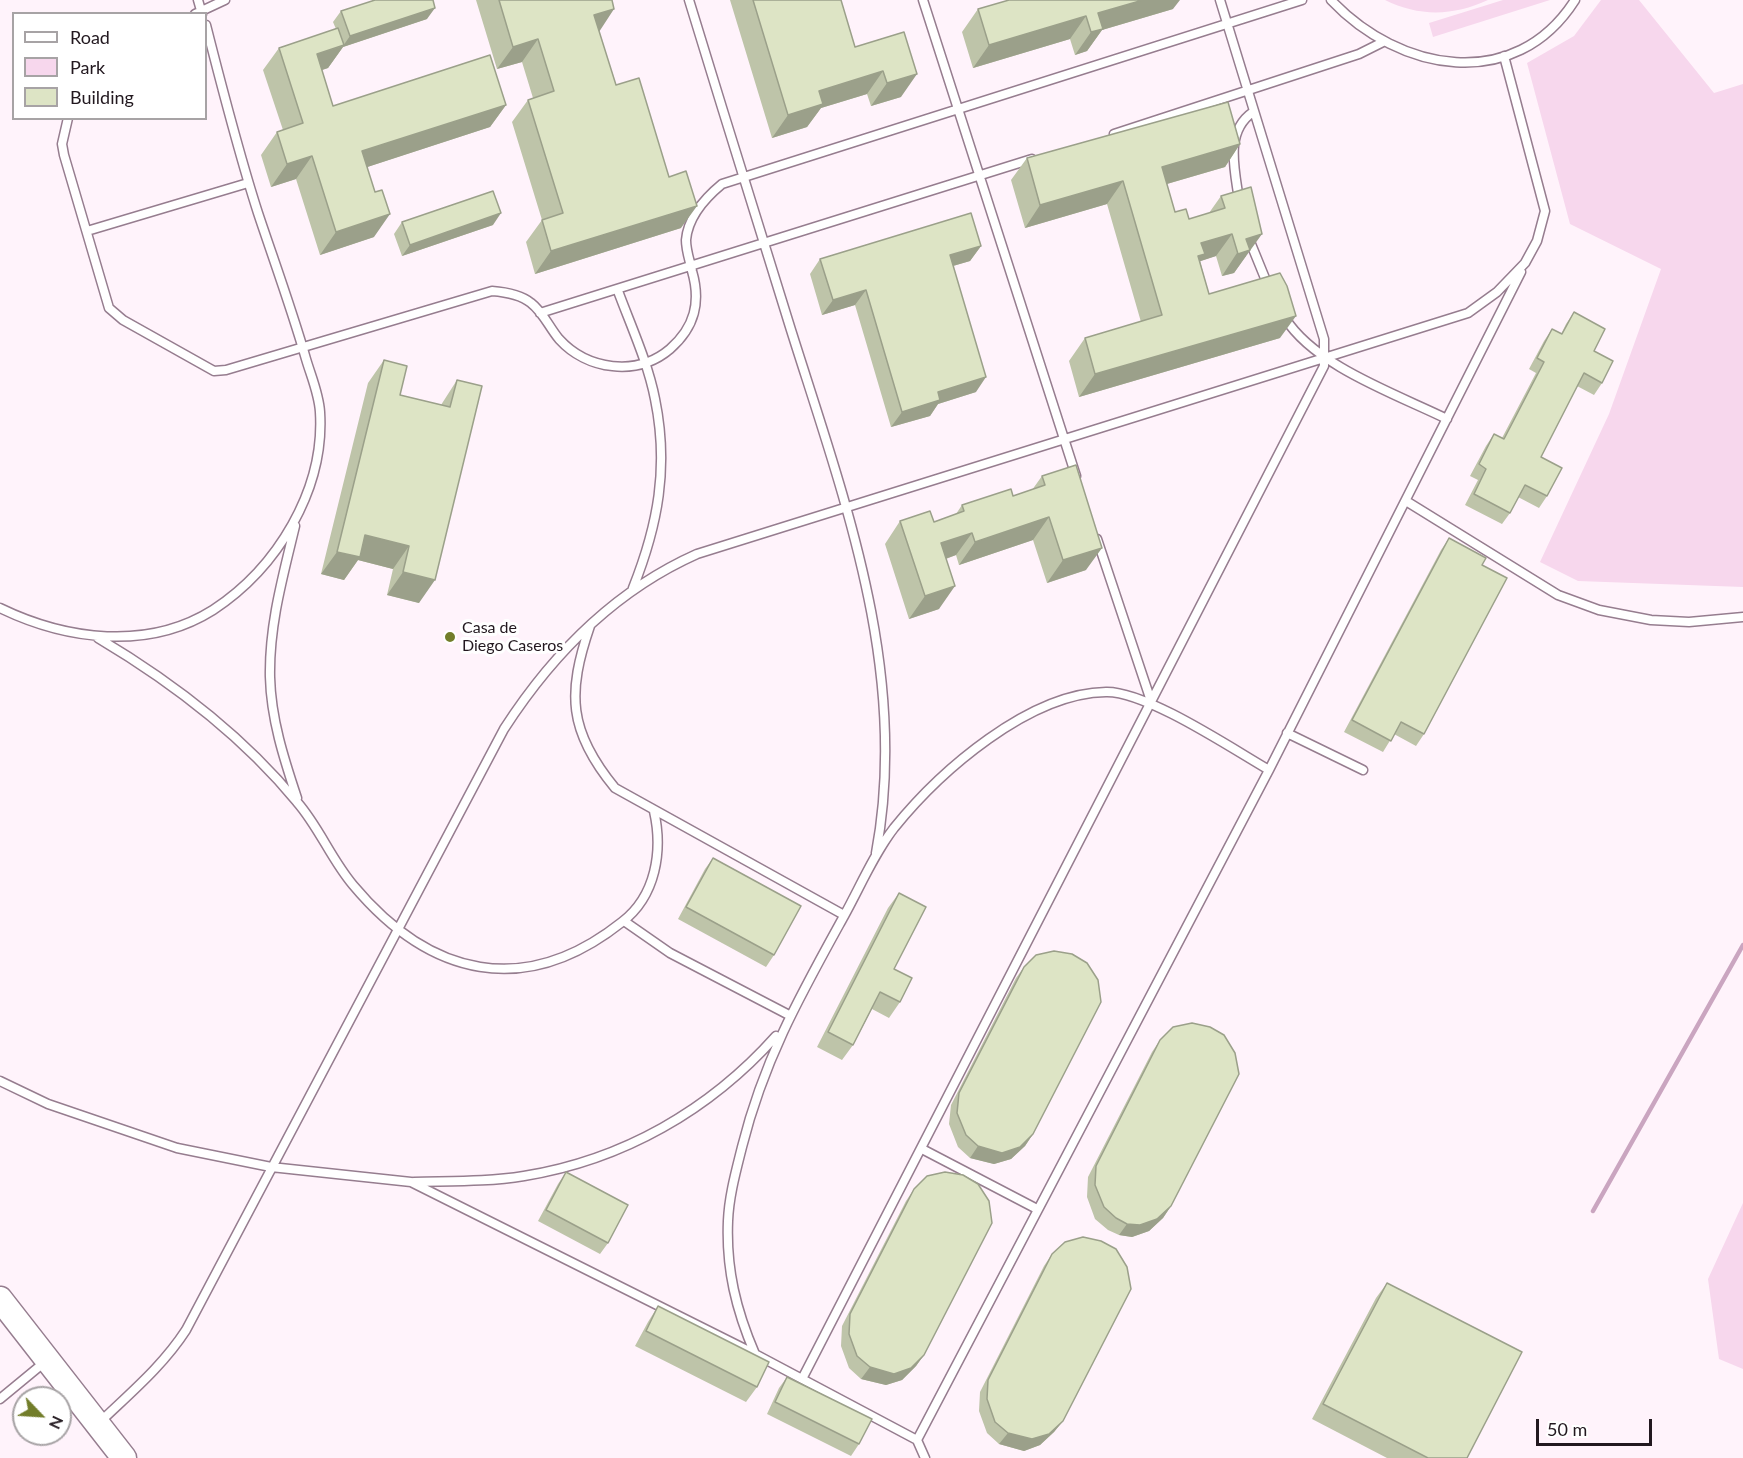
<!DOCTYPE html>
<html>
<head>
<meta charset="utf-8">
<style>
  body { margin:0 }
  #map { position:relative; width:1743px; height:1458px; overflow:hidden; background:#fff3fb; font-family:Lato,sans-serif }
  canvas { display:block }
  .legend { position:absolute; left:12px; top:12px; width:195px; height:108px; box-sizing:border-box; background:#fff; border:2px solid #a7a3a5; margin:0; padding:8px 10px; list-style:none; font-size:18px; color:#22181f }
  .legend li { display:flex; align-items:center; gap:12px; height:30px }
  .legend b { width:30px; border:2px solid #a7a3a5 }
  .north { position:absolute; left:12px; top:1386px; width:60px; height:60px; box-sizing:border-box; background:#fff; border:2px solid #a7a3a5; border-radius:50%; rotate:115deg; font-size:16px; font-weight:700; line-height:24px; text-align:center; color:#22181f }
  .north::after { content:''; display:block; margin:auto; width:21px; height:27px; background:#727d2a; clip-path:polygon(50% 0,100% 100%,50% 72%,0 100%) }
  .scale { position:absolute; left:1536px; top:1419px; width:116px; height:27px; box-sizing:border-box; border:3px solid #22181f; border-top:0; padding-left:8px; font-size:18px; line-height:21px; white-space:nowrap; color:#22181f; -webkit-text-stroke:4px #fff; paint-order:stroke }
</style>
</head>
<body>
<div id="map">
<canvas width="1743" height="1458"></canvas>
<ul class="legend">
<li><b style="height:8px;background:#fff"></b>Road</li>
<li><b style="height:16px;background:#f7d7ed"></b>Park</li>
<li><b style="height:16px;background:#dde4c5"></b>Building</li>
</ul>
<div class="north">N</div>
<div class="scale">50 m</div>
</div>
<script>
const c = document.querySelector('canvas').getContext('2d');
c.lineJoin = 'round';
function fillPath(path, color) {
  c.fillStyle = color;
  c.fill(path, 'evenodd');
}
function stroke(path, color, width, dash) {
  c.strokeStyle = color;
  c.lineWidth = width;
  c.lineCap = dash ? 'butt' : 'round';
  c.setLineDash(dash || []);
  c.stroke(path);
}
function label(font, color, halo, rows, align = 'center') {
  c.font = font + ' Lato,sans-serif';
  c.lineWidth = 6;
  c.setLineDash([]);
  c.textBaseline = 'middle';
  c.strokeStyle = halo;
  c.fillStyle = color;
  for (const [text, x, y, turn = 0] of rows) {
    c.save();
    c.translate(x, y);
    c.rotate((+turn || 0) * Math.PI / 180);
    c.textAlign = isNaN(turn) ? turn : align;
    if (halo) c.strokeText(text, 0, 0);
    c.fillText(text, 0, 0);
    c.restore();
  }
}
fillPath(new Path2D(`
  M1385 0H1488C1454 16 1419 17 1385 0Z
  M1503 0H1550L1433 37 1429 23Z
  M1601 0H1639L1714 93 1743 84V587L1578 581 1540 562 1609 414 1661 269 1570 224 1527 63 1574 36Z
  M1743 1203V1369L1719 1359 1708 1279Z`), '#f7d7ed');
stroke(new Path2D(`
  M1593 1211 1743 945`), '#caa5c0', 4.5);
const lane = new Path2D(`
  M198 0 202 14
  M689 0C723 110 756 220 791 330 844 498 910 673 876 853
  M923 0 1076 476
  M1331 0C1399 72 1515 94 1575 0
  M195 14 225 0
  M68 118 62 144 64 155 109 308 123 320 214 371 226 370 492 291C505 292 520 294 531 303 543 312 549 327 559 339 587 370 637 377 670 349 695 327 701 302 692 271 690 261 686 251 686 240 688 217 705 198 722 184L1302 0
  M1114 134 1359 54 1383 42
  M1239 200C1235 170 1224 132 1253 112
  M87 231 248 183
  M1249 239 1269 288
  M618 291C631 326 648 363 655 399 669 467 658 525 633 588
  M540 313 1032 159
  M1285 318C1315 366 1396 394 1447 419
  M1406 501 1558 595 1599 610 1651 620 1689 622 1743 617
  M295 526C283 576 269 625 270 677 271 719 284 759 297 798
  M1097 539 1152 704
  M0 608C66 640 148 651 213 610 277 568 325 490 320 412 319 394 311 376 306 359 292 310 274 261 258 213 238 151 222 88 206 25
  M590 626C567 693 568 731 615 788L844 915
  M98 638C172 682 242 735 297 802 319 827 331 859 353 885 430 977 525 999 622 922 656 896 663 851 654 811
  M1287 733 1363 770
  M624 921 670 953 789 1015
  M0 1081 48 1104 177 1148 271 1167 411 1182 755 1354 917 1440 925 1458
  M922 1149 1037 1209
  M414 1182C451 1181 488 1182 524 1176 623 1160 710 1110 776 1036
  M755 1354C736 1310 726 1269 728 1221 729 1196 736 1171 742 1147 764 1059 801 994 844 916 860 887 874 854 894 828 940 771 1029 693 1106 692 1146 691 1231 748 1269 770
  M802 1379 1324 366V339L1220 0
  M0 1399 46 1361
  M98 1424C129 1394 162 1367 186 1330L504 729C553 653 614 591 697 554L1468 313 1497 292 1525 263 1537 241 1545 211 1504 56
  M917 1440 1269 770 1521 272`);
const secondary = new Path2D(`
  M0 1299 124 1458`);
stroke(lane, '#967d8f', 11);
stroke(secondary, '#967d8f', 27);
stroke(lane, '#fff', 8);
stroke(secondary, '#fff', 24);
fillPath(new Path2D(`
  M476 0H612L599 31 616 85 681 228 535 274 526 242 542 220 512 122 528 100 533 98 522 62 497 69Z
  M730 0H841L855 47 904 32 901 97 871 106 867 94 821 108 807 127 772 138Z
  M978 9H1173L1102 30 1087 51 1075 55 1070 39 973 68 962 32Z
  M341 11 427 19 343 47 328 68 322 70 333 106 506 105 490 127 367 167 374 237 320 255 296 179 271 187 261 155 277 132 283 130 263 70 279 48 336 29 333 22Z
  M1240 144 1225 167 1167 184 1175 212 1189 219 1209 213 1221 196 1246 257H1245L1234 273 1222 276 1216 256 1200 261 1209 294 1280 338 1079 397 1069 361 1085 338 1141 322 1107 204 1025 228 1011 180 1027 158Z
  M402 222 493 225 402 256 394 234Z
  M981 246 970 261 953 266 976 392 938 404 930 416 891 427 855 305 822 315 810 274 820 259Z
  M1574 312 1594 351 1602 383 1594 395 1577 386 1541 457 1547 496 1539 508 1518 497 1510 513 1502 524 1465 505 1478 480 1470 476 1486 446 1494 434 1502 438 1536 373 1529 369 1544 341 1552 329 1561 334 1566 324Z
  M384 360 400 395 441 405 457 380 419 603 387 595 393 569 358 560 344 580 321 574 368 383Z
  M1042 476 1086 570 1047 583 1033 540 959 565 956 555 946 559 939 609 909 619 885 544 900 521 934 522 956 514 962 505 1013 496 1032 490Z
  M1449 538 1482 565 1424 734 1416 746 1394 734 1383 752 1344 732 1441 550Z
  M713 858 774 955 766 967 678 919 705 869Z
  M899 893 894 969 900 1002 889 1018 872 1009 853 1045 842 1060 817 1047 888 908Z
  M1024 967 1033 1134 1025 1146 1011 1159 994 1164 970 1158 958 1147 949 1124 951 1105 1016 978Z
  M1160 1040 1171 1206 1163 1218 1149 1231 1132 1237 1119 1235 1108 1230 1095 1219 1087 1197 1088 1177 1152 1052Z
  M566 1172 608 1243 600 1254 538 1221 558 1184Z
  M914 1189 924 1355 916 1366 902 1380 886 1385 861 1379 849 1368 841 1346 842 1326 906 1201Z
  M1052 1254 1063 1421 1054 1432 1040 1445 1024 1451 999 1444 987 1433 979 1411 980 1392 1044 1266Z
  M1387 1283 1467 1458H1387L1312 1419 1376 1298Z
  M658 1306 757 1387 746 1402 635 1346 648 1322Z
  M787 1377 859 1444 851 1456 767 1414 779 1388Z`), '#bec4a9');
fillPath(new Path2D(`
  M1143 0H1180L1173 9 1102 30 1087 51 1075 55 1091 32 1098 13Z
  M435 8 427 19 343 47 328 68 301 77 317 54 343 46 350 36Z
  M614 9 599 32 594 15Z
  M1086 16 1070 39 973 68 989 45Z
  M538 39 522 62 497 69 513 47Z
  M883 71 867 94 821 108 807 127 772 138 788 115 819 91Z
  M917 74 901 97 871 106 887 83Z
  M506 105 490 127 346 174 362 151Z
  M1240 144 1225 167 1146 190 1162 167Z
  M312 156 296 179 271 187 287 164Z
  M1123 181 1107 204 1025 228 1040 205Z
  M697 206 681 228 535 274 551 251Z
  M501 213 493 225 402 256 410 245Z
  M390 214 374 237 320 255 336 232Z
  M1232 234 1216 256 1186 266 1201 243Z
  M1262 234 1234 273 1222 276 1246 239Z
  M981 246 970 261 939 270 950 255Z
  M866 290 855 305 822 315 833 300Z
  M1296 316 1280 338 1079 397 1095 374Z
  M986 377 976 392 938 404 930 416 891 427 902 412 938 392Z
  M1049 517 1033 540 959 565 975 542Z
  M972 533 956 555 925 566 941 543Z
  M365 535 409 546 393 569 358 560 344 580 321 574 337 552Z
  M1102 548 1086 570 1047 583 1063 560Z
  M403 572 435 580 419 603 387 595Z
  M955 586 939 609 909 619 925 596Z
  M1033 1134 1025 1146 1011 1159 994 1164 970 1158 978 1146Z
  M1171 1206 1163 1218 1149 1231 1132 1237 1119 1235 1127 1224Z
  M924 1355 916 1366 902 1380 886 1385 861 1379 870 1367Z
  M1063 1421 1054 1432 1040 1445 1024 1451 999 1444 1008 1433Z`), '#9ba08a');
const building = new Path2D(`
  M375 0H433L435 8 350 36 341 11Z
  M499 0H612L614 9 594 15 616 85 639 78 669 177 686 171 697 206 551 251 542 220 563 213 528 100 554 91 538 39 513 47Z
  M753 0H841L855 47 904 32 917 74 887 83 883 71 819 91 823 104 788 115Z
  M1009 0H1143L1098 13 1103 29 1091 32 1086 16 989 45 978 9Z
  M338 28 344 45 317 54 333 106 490 55 506 105 362 151 375 192 382 190 390 214 336 232 312 156 287 164 277 132 303 123 279 48Z
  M1228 102 1240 144 1162 167 1175 212 1186 209 1189 219 1225 208 1221 196 1251 187 1262 234 1246 239 1250 250 1238 254 1232 234 1201 243 1205 254 1198 256 1209 294 1280 273 1287 286 1296 316 1095 374 1085 338 1162 315 1123 181 1040 205 1027 158Z
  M493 191 501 213 410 245 402 222Z
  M971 213 981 246 950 255 986 377 938 392 940 400 902 412 866 290 833 300 820 259Z
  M1574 312 1605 329 1594 351 1613 361 1602 383 1584 373 1541 457 1562 468 1547 496 1525 485 1510 513 1474 494 1486 469 1479 464 1494 434 1504 439 1544 362 1537 358 1552 329 1562 334Z
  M384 360 407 366 400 395 450 407 457 380 482 386 435 580 403 572 409 546 365 535 360 557 337 552Z
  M1076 465 1102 548 1063 560 1049 517 975 542 972 533 941 543 955 586 925 596 900 521 930 511 934 522 964 511 962 505 1011 489 1013 496 1045 485 1042 476Z
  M1449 538 1486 558 1482 565 1507 578 1424 734 1401 722 1391 741 1352 720Z
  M713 858 801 906 774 955 686 907Z
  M899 893 926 907 894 969 912 978 900 1002 880 992 853 1045 828 1032Z
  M1054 951 1072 954 1087 963 1098 980 1101 1002 1033 1134 1020 1147 1002 1153 978 1146 966 1135 957 1113 959 1093 1024 967 1036 955Z
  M1192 1023 1210 1027 1224 1035 1235 1053 1239 1074 1171 1206 1157 1219 1140 1225 1127 1224 1116 1218 1104 1207 1095 1185 1096 1166 1160 1040 1173 1027Z
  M566 1172 628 1205 608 1243 546 1210Z
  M945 1172 963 1175 978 1184 989 1201 992 1223 924 1355 911 1368 894 1374 870 1367 857 1356 849 1334 850 1314 914 1189 927 1176Z
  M1083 1237 1101 1241 1116 1249 1127 1267 1131 1289 1063 1421 1049 1434 1032 1439 1008 1433 995 1422 987 1399 988 1380 1052 1254 1065 1242Z
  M1387 1283 1522 1352 1467 1458H1428L1323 1404Z
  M658 1306 769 1362 757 1387 646 1331Z
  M787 1377 872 1419 859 1444 775 1402Z`);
fillPath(building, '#dde4c5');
stroke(building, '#9ba08a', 1.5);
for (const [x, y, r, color] of [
  [450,637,6,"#727d2a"]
]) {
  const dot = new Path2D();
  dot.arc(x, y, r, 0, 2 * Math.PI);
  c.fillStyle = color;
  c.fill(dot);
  stroke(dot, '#fff', 2);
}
label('16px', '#22181f', '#fff', [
  ["Casa de",462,628],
  ["Diego Caseros",462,646]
], 'left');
</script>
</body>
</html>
